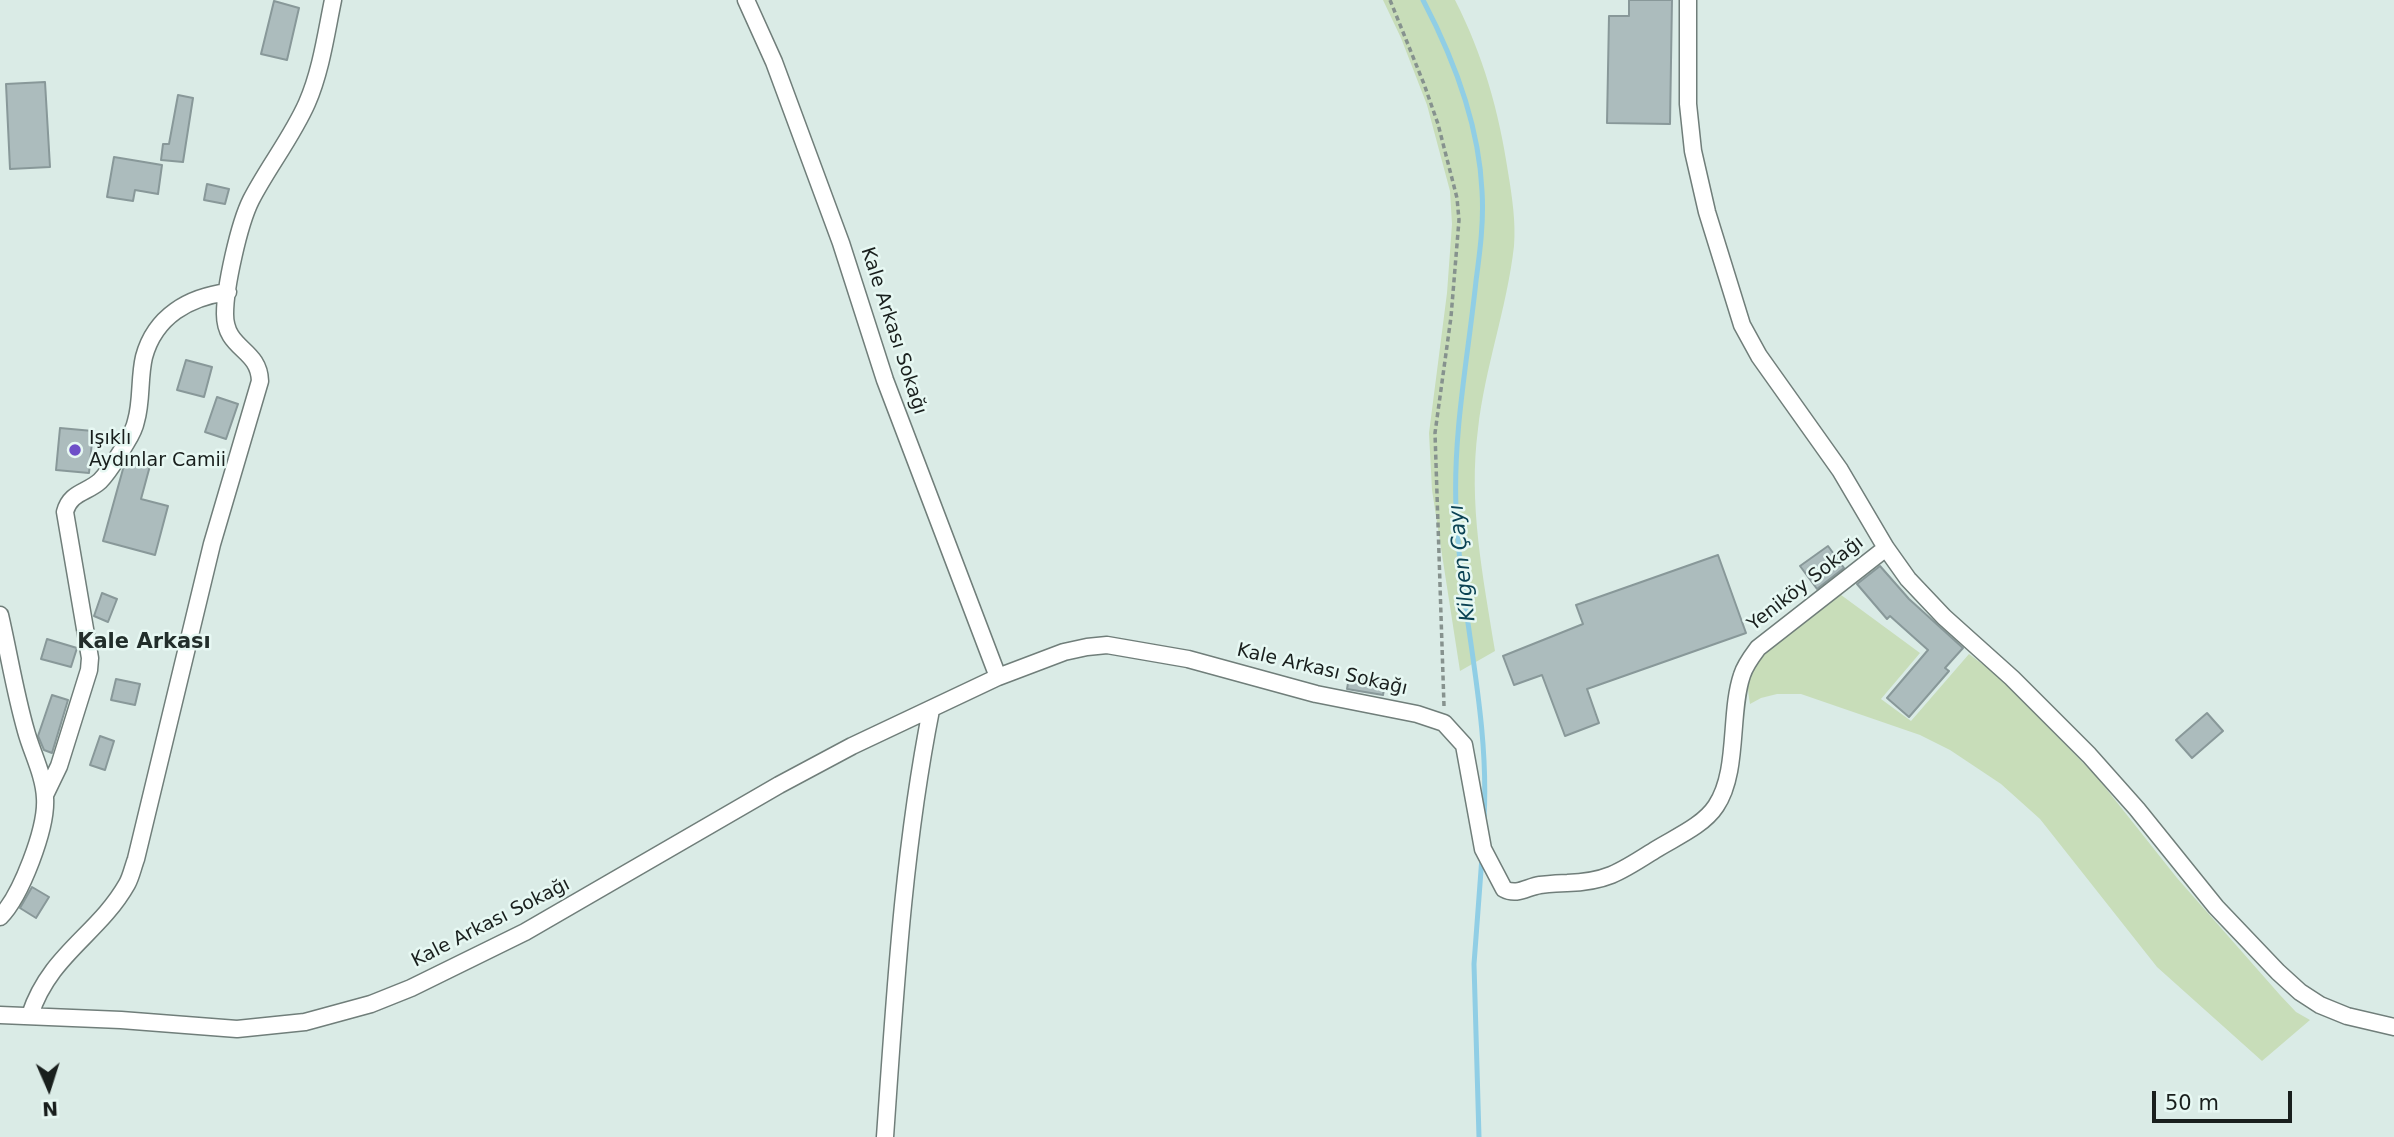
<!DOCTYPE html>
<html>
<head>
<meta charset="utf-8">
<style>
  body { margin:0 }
  #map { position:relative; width:2394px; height:1137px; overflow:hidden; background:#daebe6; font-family:"DejaVu Sans",sans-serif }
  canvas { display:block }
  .north { position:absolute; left:14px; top:1053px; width:70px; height:70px; -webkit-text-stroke:5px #e7f8f3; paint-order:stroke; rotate:177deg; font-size:19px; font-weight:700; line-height:28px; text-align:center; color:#191f1d }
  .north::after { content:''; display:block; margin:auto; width:24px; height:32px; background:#191f1d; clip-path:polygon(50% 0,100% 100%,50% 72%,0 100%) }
  .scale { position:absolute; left:2152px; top:1091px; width:140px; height:32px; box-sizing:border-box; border:4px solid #191f1d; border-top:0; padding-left:9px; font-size:21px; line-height:24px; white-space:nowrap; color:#191f1d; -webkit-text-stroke:5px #e7f8f3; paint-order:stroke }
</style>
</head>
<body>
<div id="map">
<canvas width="2394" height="1137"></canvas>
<div class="north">N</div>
<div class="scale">50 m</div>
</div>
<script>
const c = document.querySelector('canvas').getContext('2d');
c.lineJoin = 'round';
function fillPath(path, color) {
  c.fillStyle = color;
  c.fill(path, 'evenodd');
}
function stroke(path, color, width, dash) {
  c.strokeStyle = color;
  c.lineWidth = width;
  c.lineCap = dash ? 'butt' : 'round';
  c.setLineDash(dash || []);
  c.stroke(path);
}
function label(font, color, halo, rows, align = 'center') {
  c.font = font + ' "DejaVu Sans",sans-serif';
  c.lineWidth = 5;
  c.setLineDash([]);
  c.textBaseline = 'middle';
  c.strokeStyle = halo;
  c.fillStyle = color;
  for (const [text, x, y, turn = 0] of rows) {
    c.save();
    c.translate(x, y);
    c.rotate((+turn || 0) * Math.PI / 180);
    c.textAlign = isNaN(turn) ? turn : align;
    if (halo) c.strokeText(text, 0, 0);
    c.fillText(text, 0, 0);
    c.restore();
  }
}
fillPath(new Path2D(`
  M1383 0H1455C1483 55 1499 111 1508 172 1512 196 1516 222 1514 246 1507 308 1485 367 1478 429 1468 504 1483 576 1495 651L1460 671 1432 490 1429 433 1447 293 1452 224 1450 191 1427 105 1401 38Z
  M1837 592 1920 653 1881 699 1911 721 1969 654 1997 675 2096 776 2177 878 2280 995 2296 1012 2310 1020 2262 1061 2157 967 2040 819 2001 784 1950 750 1920 735 1801 694H1777L1761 698 1750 704C1748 691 1746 679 1751 667 1761 645 1817 608 1837 592Z`), '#c8ddb9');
stroke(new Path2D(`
  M1423 0C1454 59 1479 125 1482 191 1484 221 1480 251 1476 281 1468 357 1453 432 1456 508 1460 613 1490 713 1484 819
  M1479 1137 1474 964 1482 857`), '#90cee5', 5);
const building = new Path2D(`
  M1629 0H1672L1670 124 1607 123 1609 16H1629Z
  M274 1 299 8 287 60 261 54Z
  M45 82 50 167 10 169 6 84Z
  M178 95 193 98 183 162 161 160 163 144H169Z
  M114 157 162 165 158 194 135 190 133 201 107 197Z
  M207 184 229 189 225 204 204 200Z
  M186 360 212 367 204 397 177 390Z
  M217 397 238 404 226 439 205 432Z
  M60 428 93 431 89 473 56 470Z
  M130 457 151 462 141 499 168 506 155 555 103 541 123 469Z
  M1828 546 1844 568 1817 589 1800 566Z
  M1718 555 1746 633 1587 689 1599 723 1565 736 1542 675 1514 685 1503 656 1583 624 1576 605Z
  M1880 566 1909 599 1963 648 1945 668 1949 671 1909 717 1887 698 1928 650 1890 616 1887 619 1857 584Z
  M102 593 117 599 108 622 94 616Z
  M47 639 77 648 71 667 41 659Z
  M1350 672 1386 678 1383 695 1347 689Z
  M116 679 140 684 135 705 111 700Z
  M52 695 68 700 52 753 44 750 38 736Z
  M2207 713 2223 731 2192 758 2176 740Z
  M100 736 114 741 105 770 90 765Z
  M32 887 49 897 36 918 20 908Z`);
fillPath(building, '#acbcbd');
stroke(building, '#889899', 2);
const street = new Path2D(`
  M746 0 774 62 841 243 885 380 998 677
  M1688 0V104L1693 151 1707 212 1742 325 1759 356 1840 470 1886 548 1908 579 1944 617 2012 678 2089 755 2137 809 2216 907 2278 972 2300 992 2320 1005 2347 1016 2394 1027
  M0 615C9 654 15 693 26 731 32 753 44 775 45 798 47 828 21 896 0 917
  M45 795 59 766 89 670 90 658 65 512C70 492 87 493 100 481 109 472 115 461 122 450 127 441 134 432 136 421 142 401 139 378 144 357 155 316 189 297 228 292
  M0 1015 121 1020 237 1029 305 1022 371 1004 411 988 525 932 779 785 852 746 998 677 1064 652 1087 647 1107 645 1188 659 1316 694 1417 714 1444 723 1464 745 1483 849 1504 889C1517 896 1527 887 1540 885 1549 884 1558 883 1567 883 1607 882 1622 871 1655 850 1674 838 1703 826 1716 806 1739 772 1729 713 1742 675 1745 665 1752 656 1758 648L1886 548
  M30 1015C50 954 98 935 127 884 131 877 133 867 136 859L212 544 260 381C259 348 225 350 225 314 225 287 239 224 251 200 268 167 292 137 307 103 321 71 326 34 333 0
  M885 1137C895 995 903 851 931 710`);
stroke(street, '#707e7a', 19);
stroke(new Path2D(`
  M1390 0 1424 84 1438 124 1457 198 1459 220 1451 317 1435 433 1444 706`), '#86928e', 3.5, [5, 3.5]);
stroke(street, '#fff', 16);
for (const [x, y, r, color] of [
  [75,450,7,"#6e4fc8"]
]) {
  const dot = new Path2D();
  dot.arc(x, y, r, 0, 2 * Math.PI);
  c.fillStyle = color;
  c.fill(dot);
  stroke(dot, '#e7f8f3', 2.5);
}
label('19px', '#191f1d', '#e7f8f3', [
  ["Kale Arkası Sokağı",893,331,72],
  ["Yeniköy Sokağı",1806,584,-38],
  ["Kale Arkası Sokağı",1322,670,13],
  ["Kale Arkası Sokağı",491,923,-27]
]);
label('19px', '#191f1d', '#e7f8f3', [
  ["Işıklı",89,439],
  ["Aydınlar Camii",89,461]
], 'left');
label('italic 21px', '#0b4253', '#e7f8f3', [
  ["Kilgen Çayı",1463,563,-96]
]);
label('bold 21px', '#222e2b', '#e7f8f3', [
  ["Kale Arkası",144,643]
]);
</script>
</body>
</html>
